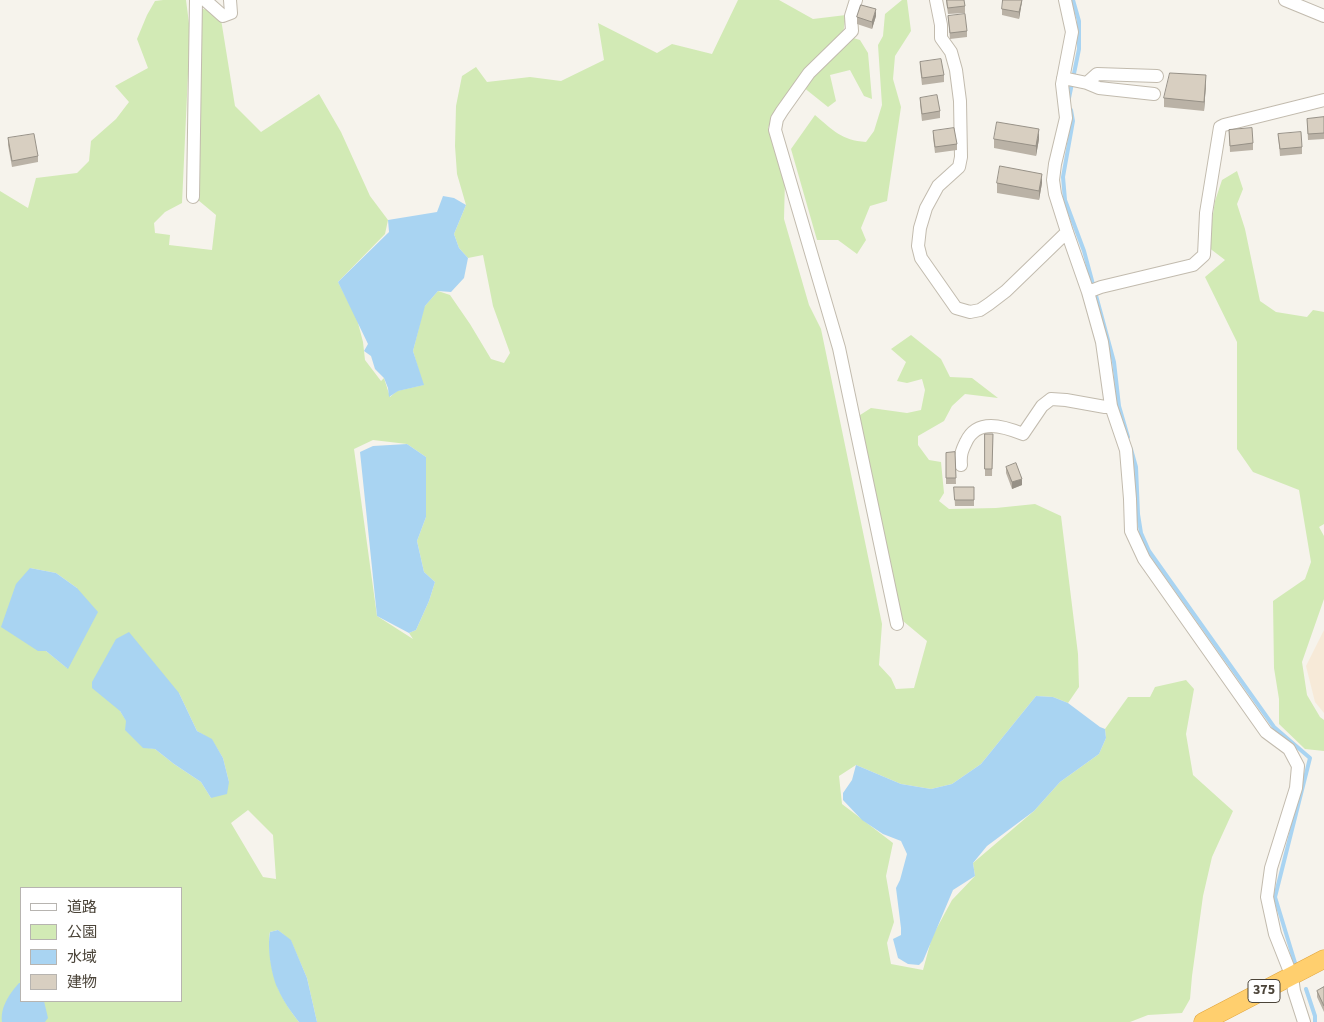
<!DOCTYPE html>
<html>
<head>
<meta charset="utf-8">
<style>
  body { margin:0 }
  #map { position:relative; width:1324px; height:1022px; overflow:hidden; background:#f6f3ec; font-family:"Source Sans 3","Noto Sans JP",sans-serif }
  canvas { display:block }
  .legend { position:absolute; left:20px; top:887px; width:162px; height:115px; box-sizing:border-box; background:#fff; border:1px solid #b7b4b0; margin:0; padding:6px 9px; list-style:none; font-size:15px; color:#4b4439 }
  .legend li { display:flex; align-items:center; gap:10px; height:25px }
  .legend b { width:25px; border:1px solid #b7b4b0 }
</style>
</head>
<body>
<div id="map">
<canvas width="1324" height="1022"></canvas>
<ul class="legend">
<li><b style="height:6px;background:#fff"></b>道路</li>
<li><b style="height:14px;background:#d2eab5"></b>公園</li>
<li><b style="height:14px;background:#a9d4f2"></b>水域</li>
<li><b style="height:14px;background:#d8cfc1"></b>建物</li>
</ul>
</div>
<script>
const c = document.querySelector('canvas').getContext('2d');
c.lineJoin = 'round';
function fillPath(path, color) {
  c.fillStyle = color;
  c.fill(path, 'evenodd');
}
function stroke(path, color, width, dash) {
  c.strokeStyle = color;
  c.lineWidth = width;
  c.lineCap = dash ? 'butt' : 'round';
  c.setLineDash(dash || []);
  c.stroke(path);
}
function label(font, color, halo, rows, align = 'center') {
  c.font = font + ' "Source Sans 3",sans-serif';
  c.lineWidth = 4;
  c.setLineDash([]);
  c.textBaseline = 'middle';
  c.strokeStyle = halo;
  c.fillStyle = color;
  for (const [text, x, y, turn = 0] of rows) {
    c.save();
    c.translate(x, y);
    c.rotate((+turn || 0) * Math.PI / 180);
    c.textAlign = isNaN(turn) ? turn : align;
    if (halo) c.strokeText(text, 0, 0);
    c.fillText(text, 0, 0);
    c.restore();
  }
}
fillPath(new Path2D(`
  M1324 630V713L1315 702 1306 666Z`), '#f7ead8');
fillPath(new Path2D(`
  M163 0H186L190 31 182 203 165 212 154 223 155 233 170 235 169 245 212 250 216 215 198 200 199 8 220 13 235 106 261 132 319 94 341 132 370 196 388 220 385 234 338 282 357 319 363 342 365 360 381 381 384 378 390 397 397 391 423 385 413 351 424 307 438 291 450 295 470 324 491 359 504 363 510 353 493 306 483 255 468 258 459 248 454 234 466 205 457 174 455 146 456 106 462 76 476 67 487 82 530 77 561 81 604 60 598 23 657 53 672 44 712 54 738 0H779L813 19 846 15 843 34 774 114 768 128 785 179 784 219 809 305 821 329 882 624 879 665 891 678 896 689 914 688 927 641 903 621 857 417 871 408 907 413 921 410 925 390 922 379 907 383 897 381 906 362 891 349 911 335 941 359 950 377 972 378 998 398 965 394 952 406 944 421 918 436V445L929 460 941 462 944 493 939 501 949 509 996 508 1035 504 1061 516 1078 654 1079 687 1068 703 1053 697 1036 696 981 764 952 784 931 789 901 784 856 765 839 776 842 804 893 843 886 876 894 922 887 943 891 964 923 970 932 937 952 900 975 876 973 863 1034 811 1060 782 1099 754 1106 738 1105 729 1128 697H1150L1155 687 1186 680 1194 689 1186 734 1193 775 1233 811 1212 857 1203 896 1192 976 1190 999 1182 1013 1148 1015 1130 1022H317L307 978 291 941 278 930 270 932C268 940 270 947 270 955 273 983 282 1000 299 1022H0V191L28 208 36 178 77 173 89 161 91 141 116 119 129 102 115 86 148 68 137 39 147 15 155 1ZM373 440 407 444 426 457V517L417 541 424 572 435 582 429 601 416 630 409 633 413 639 377 616 354 449ZM30 568 56 573 77 588 67 668 46 651ZM179 693 197 731 212 740 223 758 229 782 211 798 201 782 174 764 155 749 143 747 120 711ZM248 810 273 835 276 879 263 877 231 823ZM21 888H181V1001H21Z
  M902 0H907L911 31 895 56 893 79 901 107 887 201 870 206 861 228 866 240 857 254 838 240H817L791 149 815 115C834 131 841 140 866 142L874 131 882 105 878 45 883 36 885 14Z
  M850 37 860 40 868 53 872 99 864 96 850 70 830 75 836 101 828 107 803 87Z
  M1237 171 1243 189 1237 204 1245 229 1260 301 1276 312 1307 317 1313 310 1324 312V524L1319 527 1324 536V599L1302 662 1307 695 1320 717 1324 720V751L1305 749 1279 724V699L1274 668 1273 601 1305 579 1311 562 1299 490 1253 472 1237 449V342L1205 277 1225 260 1208 247 1215 201 1222 180Z`), '#d2eab5');
fillPath(new Path2D(`
  M443 196 454 198 466 205 454 234 459 248 468 258 464 278 451 292 438 291 425 306 413 351 424 385 398 391 389 397 388 388 384 378 375 369 371 356 364 351 368 344 338 282 389 232 388 220 437 212Z
  M407 444 426 457V517L417 541 424 572 435 582 429 601 416 630 409 633 377 616 360 452 373 446Z
  M30 568 56 573 77 588 98 612 68 669 46 651H38L1 627 16 584Z
  M129 632 179 693 197 731 212 739 223 758 229 782 227 794 211 798 201 782 174 764 155 749 143 748 125 730 126 721 120 711 92 688V682L116 639Z
  M1036 696 1053 697 1068 703 1100 727 1105 729 1106 738 1099 754 1060 782 1034 811 987 846 973 863 975 876 953 890 923 961 919 965 908 964 898 958 893 939 901 935V928L896 888 900 880 907 854 901 841 883 834 862 820 843 800V793L852 780 856 765 901 784 931 789 952 784 981 764Z
  M278 930 291 940 307 978 317 1022H299C291 1012 283 1001 278 989 271 975 267 947 270 932Z
  M19 983H21V1001H44L48 1018 45 1022H2C0 1007 10 993 19 983Z`), '#a9d4f2');
stroke(new Path2D(`
  M1069 98 1079 49V21L1073 0
  M1071 110 1073 121 1063 177 1065 200 1084 251 1114 362 1119 406 1128 437
  M1131 449 1136 467 1138 514 1141 533 1149 551 1274 727 1310 758 1275 897 1296 966
  M1306 989 1315 1016V1022`), '#a9d4f2', 4);
const minor = new Path2D(`
  M205 0 223 16 231 13 230 0
  M856 0 851 16 852 31 809 73 782 111 777 119 775 130 839 348 897 624
  M936 0 941 25V38L951 52 956 70 960 101 961 157 959 167 938 186 926 208 920 228 918 246 921 258 956 308 970 312 980 310 989 304 1006 291 1067 232
  M1065 0 1072 32 1062 84 1066 118 1055 164 1053 180 1055 194 1067 232 1088 292 1102 342 1111 406 1126 450 1130 499 1131 531 1144 559 1266 732 1289 749 1298 766 1296 788 1271 868 1267 897 1275 934 1292 977 1294 991 1304 1022
  M1285 0 1324 16
  M1063 78 1087 83 1099 88 1154 94
  M1087 83 1097 74 1157 76
  M193 197 196 0
  M1088 292 1101 287 1193 265 1204 255 1206 213 1220 127 1224 125 1324 100
  M961 465C960 455 962 450 966 442 977 418 1003 426 1023 434L1042 406 1051 399 1066 400 1105 407 1111 406`);
const highway = new Path2D(`
  M1203 1022 1324 959`);
stroke(minor, '#c2bbae', 14);
stroke(highway, '#e0a43c', 19);
stroke(minor, '#fff', 12);
stroke(highway, '#ffcf6e', 18);
fillPath(new Path2D(`
  M946 0H964L965 6V13L948 14Z
  M1022 0 1019 19 1002 15V9Z
  M876 16 872 29 857 24V17Z
  M948 16 967 31V37L950 39Z
  M920 62 944 75V82L922 85 920 68Z
  M1206 84 1204 111 1164 107V98Z
  M920 98 940 111V118L922 121 920 104Z
  M1324 117V139L1308 140 1307 119Z
  M1229 130 1253 143V150L1230 152Z
  M933 131 957 144V150L935 153 933 137Z
  M1278 134 1302 147V154L1280 156Z
  M8 138 38 156V162L12 167 8 145Z
  M994 139H1039L1036 156 994 148Z
  M997 183H1042L1039 200 997 193Z
  M985 434H993L992 476H985Z
  M955 452 956 484H946V453Z
  M1006 467 1022 485 1012 489 1006 473Z
  M954 487H974V506H955Z
  M1324 987V1012L1317 997V991Z`), '#bab2a6');
fillPath(new Path2D(`
  M1022 0V2L1019 19V12Z
  M876 9V16L872 29V22Z
  M1206 75V84L1204 111V102Z
  M1039 129V139L1036 156V146Z
  M1042 174V183L1039 200V191Z
  M1022 479V485L1012 489V482Z`), '#979187');
const building = new Path2D(`
  M947 0H964L965 6 948 8Z
  M1003 0H1022L1019 12 1002 9Z
  M861 5 876 9 872 22 857 17Z
  M965 14 967 31 950 33 948 16Z
  M941 59 944 75 922 78 920 62Z
  M1170 73 1206 75 1204 102 1164 98Z
  M937 95 940 111 922 114 920 98Z
  M1324 117V133L1308 134 1307 119Z
  M997 122 1039 129 1036 146 994 139Z
  M954 128 957 144 935 147 933 131Z
  M1252 128 1253 143 1230 146 1229 130Z
  M1301 132 1302 147 1280 149 1278 134Z
  M34 134 38 156 12 161 8 138Z
  M1000 166 1042 174 1039 191 997 183Z
  M985 434H993L992 469H985Z
  M955 452 956 478H946V453Z
  M1016 463 1022 479 1012 482 1006 467Z
  M954 487H974V500H955Z
  M1324 987V1006L1317 991Z`);
fillPath(building, '#d8cfc1');
stroke(building, '#979187', 1);
for (const [x, y, w] of [
  [1264,991,32]
]) {
  const box = new Path2D();
  box.roundRect(x - w / 2, y - 11.5, w, 23, 4);
  c.fillStyle = '#fff';
  c.fill(box);
  stroke(box, '#4b4439', 1);
}
label('bold 14px', '#4b4439', null, [
  ["375",1264,991]
]);
</script>
</body>
</html>
